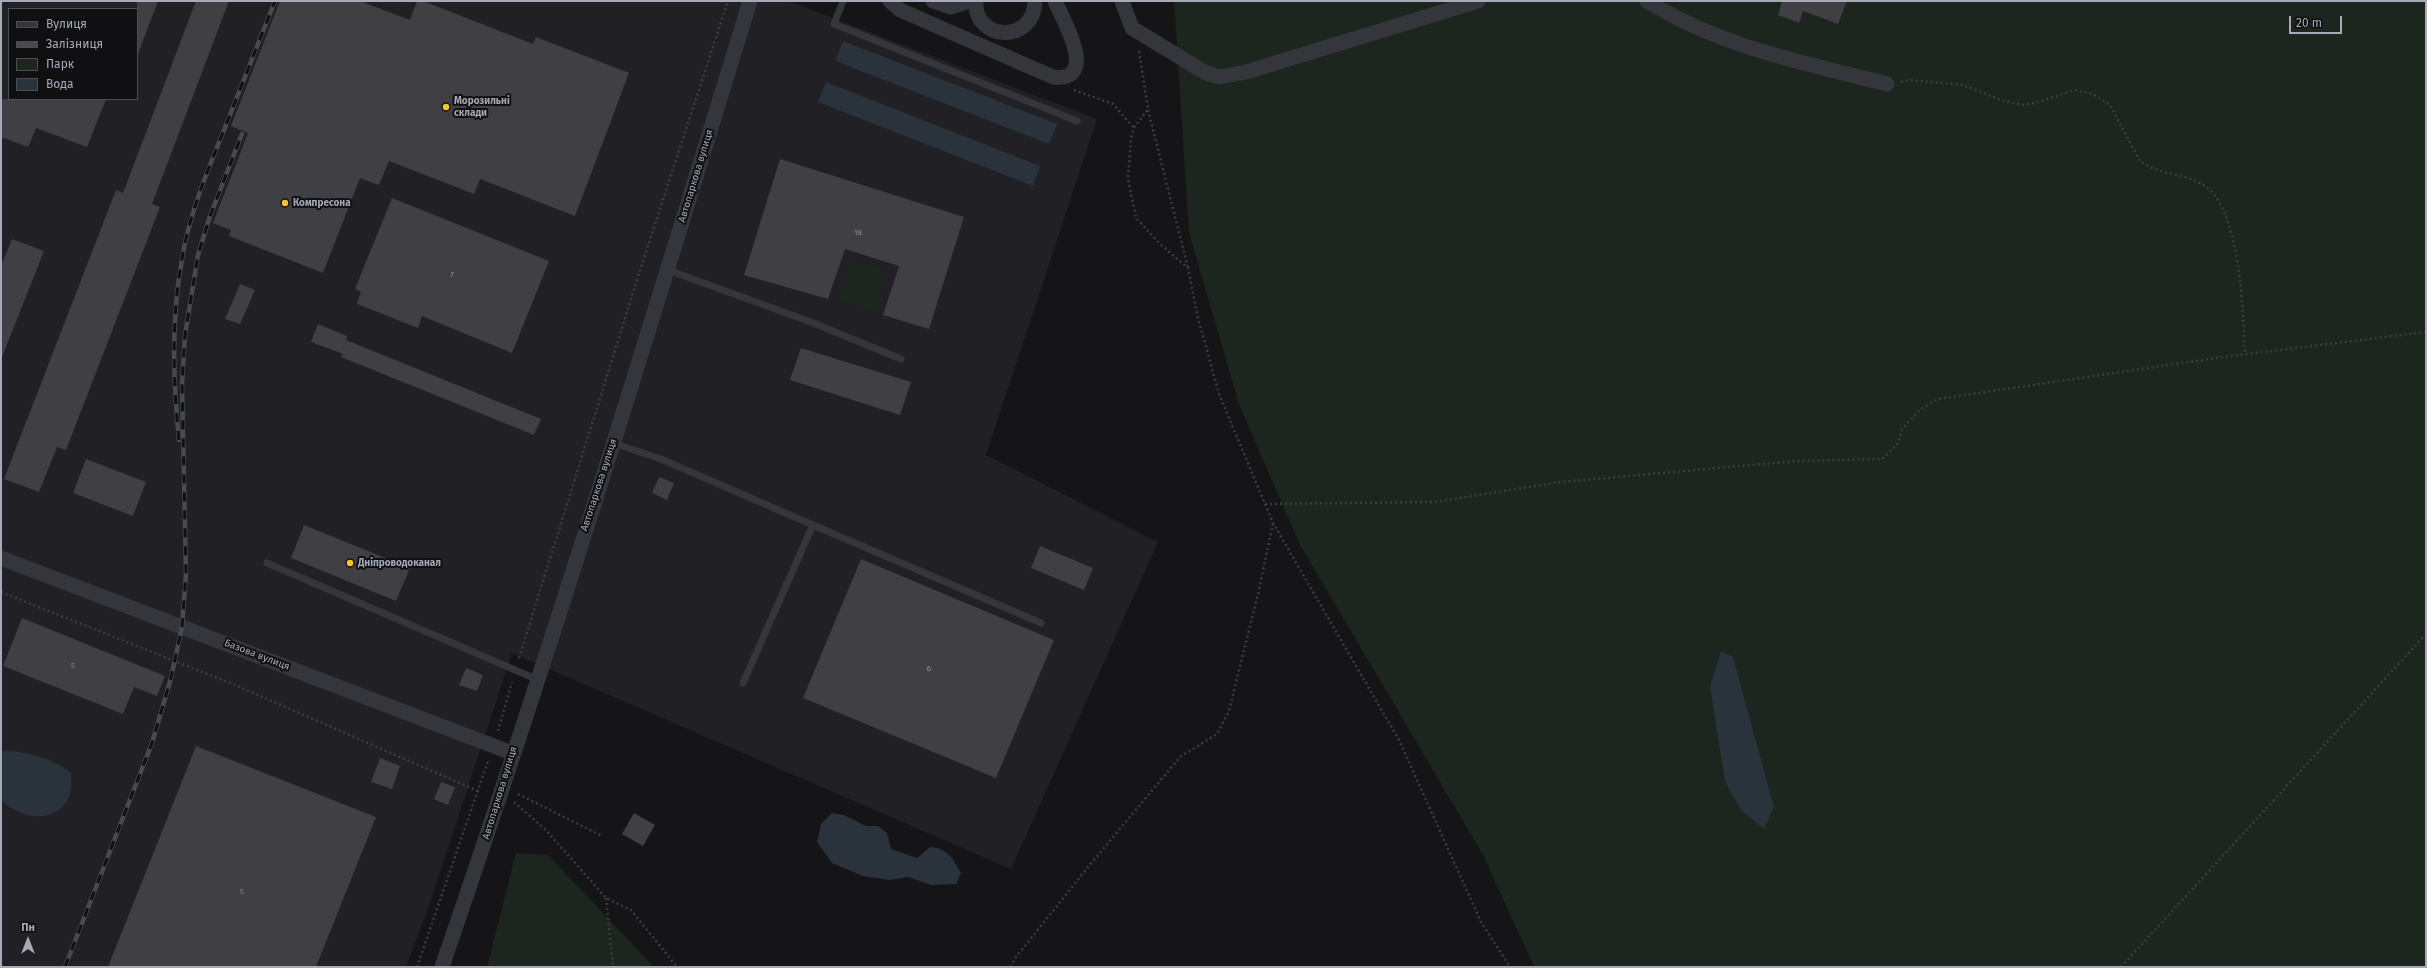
<!DOCTYPE html>
<html>
<head>
<meta charset="utf-8">
<style>
  body { margin:0 }
  #map { position:relative; width:2427px; height:968px; overflow:hidden; background:#151517; font-family:"Fira Sans",sans-serif }
  canvas { display:block }
  .frame { position:absolute; inset:0; border:2px solid #a6aab7; pointer-events:none }
  .legend { position:absolute; left:8px; top:8px; width:130px; height:92px; box-sizing:border-box; background:#101012; border:1px solid #4c4e54; margin:0; padding:5px 7px; list-style:none; font-size:12px; color:#a6aab7 }
  .legend li { display:flex; align-items:center; gap:8px; height:20px }
  .legend b { width:20px; border:1px solid #4c4e54 }
  .north { position:absolute; left:8px; top:920px; width:40px; height:40px; -webkit-text-stroke:3px #101012; paint-order:stroke; rotate:0deg; font-size:11px; font-weight:700; line-height:16px; text-align:center; color:#a6aab7 }
  .north::after { content:''; display:block; margin:auto; width:14px; height:18px; background:#a6aab7; clip-path:polygon(50% 0,100% 100%,50% 72%,0 100%) }
  .scale { position:absolute; left:2289px; top:16px; width:53px; height:18px; box-sizing:border-box; border:2px solid #a6aab7; border-top:0; padding-left:5px; font-size:12px; line-height:14px; white-space:nowrap; color:#a6aab7; -webkit-text-stroke:3px #101012; paint-order:stroke }
</style>
</head>
<body>
<div id="map">
<canvas width="2427" height="968"></canvas>
<div class="frame"></div>
<ul class="legend">
<li><b style="height:5px;background:#35363c"></b>Вулиця</li>
<li><b style="height:5px;background:#484a51"></b>Залізниця</li>
<li><b style="height:11px;background:#1c251e"></b>Парк</li>
<li><b style="height:11px;background:#2a323b"></b>Вода</li>
</ul>
<div class="north">Пн</div>
<div class="scale">20 m</div>
</div>
<script>
const c = document.querySelector('canvas').getContext('2d');
c.lineJoin = 'round';
function fillPath(path, color) {
  c.fillStyle = color;
  c.fill(path, 'evenodd');
}
function stroke(path, color, width, dash) {
  c.strokeStyle = color;
  c.lineWidth = width;
  c.lineCap = dash ? 'butt' : 'round';
  c.setLineDash(dash || []);
  c.stroke(path);
}
function label(font, color, halo, rows, align = 'center') {
  c.font = font + ' "Fira Sans",sans-serif';
  c.lineWidth = 4;
  c.setLineDash([]);
  c.textBaseline = 'middle';
  c.strokeStyle = halo;
  c.fillStyle = color;
  for (const [text, x, y, turn = 0] of rows) {
    c.save();
    c.translate(x, y);
    c.rotate((+turn || 0) * Math.PI / 180);
    c.textAlign = isNaN(turn) ? turn : align;
    if (halo) c.strokeText(text, 0, 0);
    c.fillText(text, 0, 0);
    c.restore();
  }
}
fillPath(new Path2D(`
  M1 1H788L1097 119 986 455 1158 542 1011 869 512 653 429 906 406 967H1ZM9 9H137V99H9Z`), '#212024');
fillPath(new Path2D(`
  M1174 1H2426V967H1534L1483 855 1299 543 1239 404 1189 233ZM1721 651 1732 657 1774 807 1725 782 1718 735Z
  M851 260 886 271 874 310 838 299Z
  M516 853 548 855 654 967H487Z`), '#1c251e');
fillPath(new Path2D(`
  M843 41 1057 124 1049 144 835 61Z
  M826 82 1040 166 1033 186 818 102Z
  M1721 651 1733 657 1774 807 1764 829 1741 810 1725 782 1710 687Z
  M1 751C25 750 53 758 71 773 77 820 30 828 1 800Z
  M832 813 844 815 866 826H878L887 833 891 849 917 858 930 847C947 848 953 858 961 873L956 884 931 885 908 877 890 880 863 876 832 863 817 842 821 824Z`), '#2a323b');
fillPath(new Path2D(`
  M137 1H158L138 54 137 53Z
  M196 1H229L152 204 160 207 66 450 57 447 39 492 4 479 116 190 123 193Z
  M280 1H360L410 20 417 1H423L533 44 536 37 629 73 575 216 480 179 474 194 389 161 379 185 360 178 323 273 229 236 231 230 213 223 248 133 231 126Z
  M1782 1H1847L1838 24 1803 11 1799 23 1778 15Z
  M1 99H106L87 147 36 128 28 147 1 137Z
  M780 159 964 217 929 329 883 315 899 266 845 249 828 299 744 275Z
  M392 198 549 261 512 353 422 316 418 328 357 304 361 292 355 289Z
  M12 239 44 251 2 357 1 266Z
  M240 284 255 290 240 324 225 319Z
  M318 324 347 336 346 340 541 419 534 435 341 357 343 354 311 342Z
  M801 348 911 382 900 415 790 380Z
  M86 459 146 482 133 516 73 493Z
  M659 477 674 483 667 500 652 493Z
  M304 525 410 568 396 601 291 558Z
  M1040 546 1093 568 1084 590 1031 568Z
  M861 559 1054 640 996 778 803 698Z
  M22 618 165 676 157 696 134 687 123 714 3 666Z
  M466 668 483 675 477 691 459 685Z
  M196 746 376 817 316 967H108Z
  M380 758 400 766 392 789 371 782Z
  M441 782 455 787 448 805 434 799Z
  M634 813 655 825 643 846 622 834Z`), '#3f3f44');
stroke(new Path2D(`
  M1139 51 1148 109 1134 128 1131 139 1128 179 1136 218 1160 244 1188 268 1197 314 1219 394 1273 523 1399 740 1481 922 1510 967
  M1901 82 1909 80 1963 85 2001 100 2022 105 2039 102 2074 90 2093 94 2110 105 2140 161C2158 175 2183 173 2202 184 2241 206 2243 314 2245 354
  M1074 90 1113 104 1134 128
  M1148 110 1188 268
  M1265 504 1434 502 1561 482 1796 461 1882 459 1897 445 1902 429 1921 409 1938 399 2223 357 2426 332
  M1 592 235 685 478 791
  M519 658 641 267 728 1
  M498 731 512 682
  M518 794 602 836
  M514 802 546 830 606 898 631 910 677 967
  M606 898 613 967
  M417 967 488 761
  M1011 967 1016 957 1089 866 1180 757 1217 734 1229 711 1259 590 1273 523
  M2121 967 2426 634`), '#3b3d43', 2.5, [2, 3]);
stroke(new Path2D(`
  M843 1 834 24 1077 121
  M668 270 811 322 901 359
  M613 443 661 459 813 525 743 683
  M813 525 1041 623
  M267 563 536 679`), '#35363c', 7);
stroke(new Path2D(`
  M890 1 900 10 1053 77C1100 82 1063 20 1055 1
  M933 1 950 7 969 1
  M976 1C973 41 1034 45 1035 1
  M1122 1 1132 28 1206 73 1219 77 1246 72 1478 1
  M1647 1C1720 47 1805 63 1887 84
  M1 558 512 753
  M442 967C552 648 651 324 750 1`), '#35363c', 15);
const rail = new Path2D(`
  M179 440C173 379 171 320 182 259 189 215 207 172 224 130 241 87 258 44 275 1
  M65 967 152 743 171 678 182 627 186 573 182 384 185 335 198 255 210 216 242 134`);
stroke(rail, '#484a51', 4.5);
stroke(rail, '#101012', 3, [9]);
for (const [x, y, r, color] of [
  [446,107,4,"#fac429"],
  [285,203,4,"#fac429"],
  [350,563,4,"#fac429"]
]) {
  const dot = new Path2D();
  dot.arc(x, y, r, 0, 2 * Math.PI);
  c.fillStyle = color;
  c.fill(dot);
  stroke(dot, '#101012', 1.5);
}
label('8px', '#8c8f9a', null, [
  ["18",858,233],
  ["7",452,275],
  ["5",73,666],
  ["6",929,669],
  ["5",242,892]
]);
label('bold 10px', '#a6aab7', '#101012', [
  ["Морозильні",454,101],
  ["склади",454,113],
  ["Компресона",293,203],
  ["Дніпроводоканал",358,563]
], 'left');
label('10px', '#a6aab7', '#101012', [
  ["Автопаркова вулиця",696,176,-73],
  ["Автопаркова вулиця",599,485,-72],
  ["Базова вулиця",257,655,21],
  ["Автопаркова вулиця",500,793,-73]
]);
</script>
</body>
</html>
